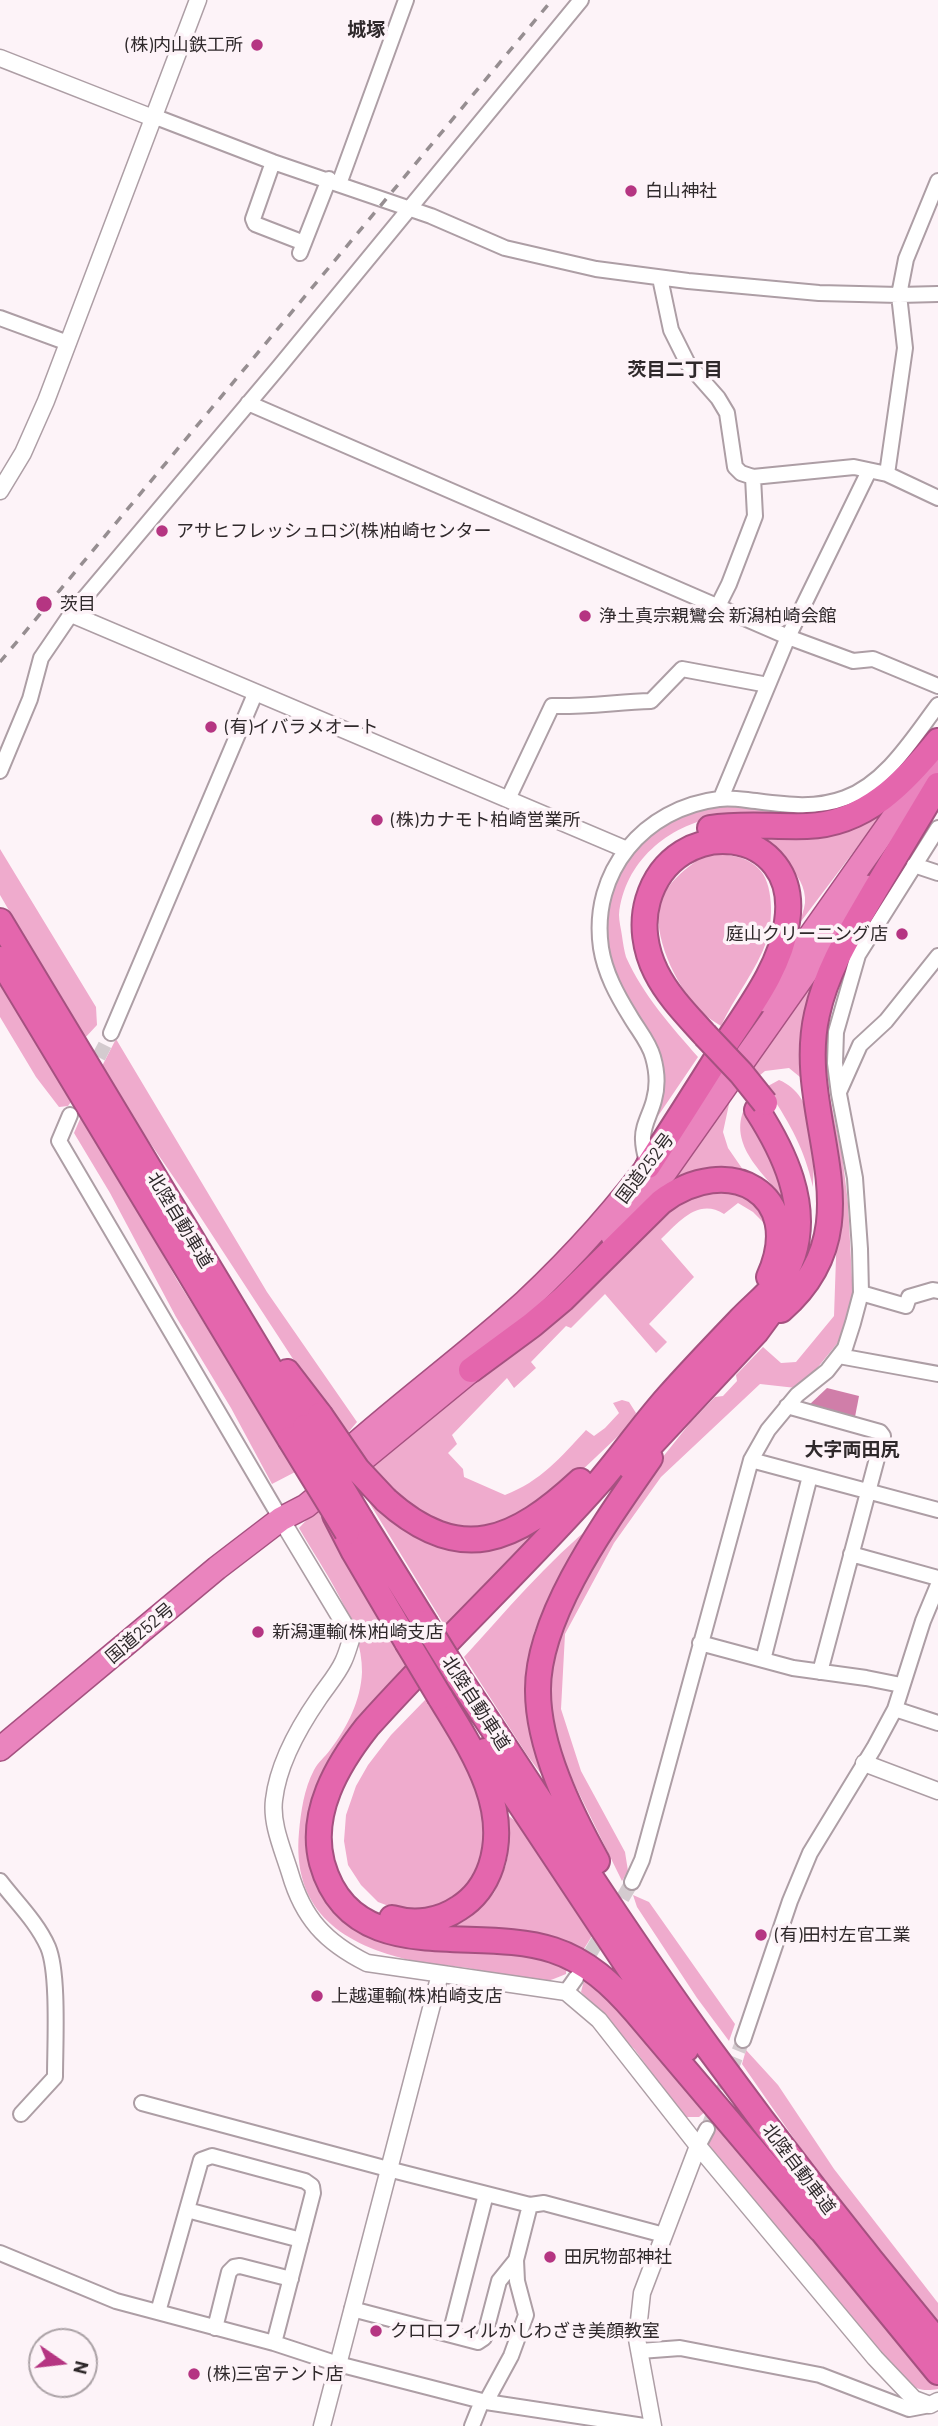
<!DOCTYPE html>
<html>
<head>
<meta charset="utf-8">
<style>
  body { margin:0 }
  #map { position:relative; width:938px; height:2426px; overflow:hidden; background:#fdf3f8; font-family:Barlow,sans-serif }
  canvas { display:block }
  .north { position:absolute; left:28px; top:2328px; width:70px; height:70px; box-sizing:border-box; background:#fdf3f8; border:2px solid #aba2a6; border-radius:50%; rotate:104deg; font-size:19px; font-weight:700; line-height:28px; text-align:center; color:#2f292b }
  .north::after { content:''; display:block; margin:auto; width:24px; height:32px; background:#b53582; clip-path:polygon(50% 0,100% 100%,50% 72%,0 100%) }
</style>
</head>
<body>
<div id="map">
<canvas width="938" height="2426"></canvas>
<div class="north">N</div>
</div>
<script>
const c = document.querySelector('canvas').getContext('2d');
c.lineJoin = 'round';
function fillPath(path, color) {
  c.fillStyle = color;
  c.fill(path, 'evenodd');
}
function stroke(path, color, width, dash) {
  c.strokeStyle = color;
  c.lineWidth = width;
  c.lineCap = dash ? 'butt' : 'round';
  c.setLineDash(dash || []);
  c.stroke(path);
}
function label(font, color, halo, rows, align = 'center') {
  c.font = font + ' Barlow,"Noto Sans JP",sans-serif';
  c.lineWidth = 7;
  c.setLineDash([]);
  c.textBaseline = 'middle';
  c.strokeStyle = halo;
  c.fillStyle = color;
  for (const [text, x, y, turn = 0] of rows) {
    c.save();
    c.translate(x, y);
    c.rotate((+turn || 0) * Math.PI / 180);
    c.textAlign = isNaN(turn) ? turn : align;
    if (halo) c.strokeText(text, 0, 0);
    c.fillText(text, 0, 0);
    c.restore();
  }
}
fillPath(new Path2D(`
  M895 797 799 924C801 918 804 910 805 903 808 872 768 848 747 834Z
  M734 804 799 813C772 814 744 812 718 817 668 825 624 862 619 915 619 921 621 929 622 936 623 943 624 950 626 957 643 995 671 1026 698 1057L658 1116 663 1060 625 1001 606 947 605 918 616 868 633 843 675 818 698 808Z
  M0 849 96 1007 97 1025 84 1039 0 895Z
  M707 854C724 854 745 855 758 868 774 882 773 921 767 940 757 970 734 997 721 1026 715 1022 708 1018 703 1013 680 993 654 941 659 910 663 884 687 867 707 854Z
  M0 978 73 1099 68 1106 59 1107 36 1077 0 1017Z
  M812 979 806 1010V1082L789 1068 765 1071 759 1076 751 1066Z
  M837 987 827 1035 829 1093 842 1154 848 1203 853 1299 840 1340 818 1367 796 1388 760 1384 661 1477 614 1543 565 1634 561 1709 581 1771 625 1852 628 1871 622 1881 570 1775 554 1733 549 1704V1677L561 1625 602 1546 650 1473 690 1423 715 1397 723 1396 737 1381 736 1375 763 1347 781 1363 796 1362 834 1316 838 1200 819 1039Z
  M116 1039 267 1292 357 1422 346 1435 295 1362 190 1201 100 1070Z
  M779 1080C818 1096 815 1151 813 1187 804 1148 791 1126 770 1093L768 1086Z
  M731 1095 723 1132 728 1148 748 1177 648 1200Z
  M745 1107 759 1124 787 1202C764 1174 727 1145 745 1107Z
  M83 1112 177 1280 297 1471 272 1484 231 1408 176 1317 110 1193 74 1133Z
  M719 1185 758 1204 768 1227 753 1212 738 1203 724 1214C698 1197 678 1223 661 1239L694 1277 649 1324 667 1342 656 1353 605 1294 571 1328 566 1326 531 1362 536 1368 514 1388 507 1378 452 1435 457 1444 448 1453 463 1469 464 1477 505 1495C541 1481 560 1458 586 1430L594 1436 605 1428 619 1413 613 1403 622 1400 629 1402 636 1413 633 1422 559 1492 497 1529 439 1526 411 1509 364 1462 478 1378 512 1356 655 1213Z
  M359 1486 410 1525 529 1529 537 1531 539 1535 448 1631Z
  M317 1509 379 1621 409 1670 324 1788 333 1900 480 1946 567 1964 566 1974C558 1977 549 1981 541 1983 533 1984 523 1980 515 1978 500 1975 484 1971 468 1968 447 1965 426 1964 405 1959 338 1942 292 1908 299 1832 301 1811 304 1789 314 1770 318 1762 325 1757 330 1750 347 1728 361 1700 362 1672 363 1623 323 1570 299 1528Z
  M596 1522 558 1579 534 1632 527 1669 529 1710 562 1802 527 1755 464 1657C506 1611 547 1562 596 1522Z
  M426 1699 469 1770 488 1821 479 1872 466 1890 449 1902 429 1910 402 1911 378 1902 361 1885 348 1865 344 1841 346 1815 356 1786 368 1765 391 1735Z
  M505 1813 519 1824 592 1936 582 1952 438 1932 464 1921 494 1893 506 1865 509 1848Z
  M633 1895 649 1902 735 2024 729 2041 697 1998 637 1907Z
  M585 1976 625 2011 707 2110 699 2117H684L635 2050 581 1992Z
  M746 2050 778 2085 834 2169 938 2303V2328L843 2209 742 2064Z
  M717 2123 938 2386V2389C911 2394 906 2380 889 2362L709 2147 707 2140Z`), '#efabcd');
fillPath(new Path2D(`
  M827 1388 859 1396 855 1417 809 1405Z`), '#d07ea9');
stroke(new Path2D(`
  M89 1076 111 1033
  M580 1971 632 1882
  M707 2129 743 2040`), '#d4cbcf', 14, [14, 7]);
const minor = new Path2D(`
  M153 118 161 119 273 162 431 216 505 248 596 269 688 281 819 293 899 295 938 294
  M273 162 253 219 255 224 304 243
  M339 184 406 0
  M300 253 329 179
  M660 278 671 330 688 364 718 398 727 413 735 467 741 473 753 477 854 467 887 474 938 498
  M0 318 68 343
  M248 403 788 637 853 661 873 659 938 686
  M887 474 905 348 899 295 906 259 938 181
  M717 608 729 584 755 516 753 477
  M0 771 30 699 41 658 71 614 279 367 581 0
  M721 798 788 637 869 471
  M508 799 552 706C585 707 618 702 651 701L682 669 768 685
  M914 865 938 873
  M111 1033 255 694
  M839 1092 860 1045 886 1021 938 956
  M70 1115 59 1141 281 1519
  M648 1166C646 1158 643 1149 643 1140 642 1126 651 1113 654 1100 658 1086 657 1071 653 1057 649 1042 638 1030 630 1016 617 995 605 973 601 948 590 872 644 808 719 799 731 797 745 800 756 801 787 805 816 809 845 798 886 783 913 738 938 705
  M861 1293 906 1306 909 1297 933 1290 938 1291
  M839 1356 938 1374
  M787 1406 880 1432 883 1436 820 1672
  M751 1460 938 1510
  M851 1554 938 1578
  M700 1643 793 1668 866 1678 901 1685
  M763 1660 810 1476
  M895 1709 938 1723
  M0 1881C16 1902 37 1922 48 1947 59 1973 55 2045 55 2077L21 2114
  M632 1882 642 1860 751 1460 768 1430 797 1395 827 1371 845 1348 853 1323 861 1293 860 1249 855 1178 839 1094 835 1063 836 1032 858 955 938 828
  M566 1992 576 1978
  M743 2040 790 1901 810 1853 874 1748 895 1709 923 1621 938 1585
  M142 2103 388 2169 530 2205
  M698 2146 707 2129
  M187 2210 301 2240
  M0 2253 116 2301 274 2343 338 2364 486 2402 644 2426
  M352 2309 478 2342 484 2338 499 2281 516 2260
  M158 2312 201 2160 212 2156 305 2181 312 2186 313 2193 274 2343
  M215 2328 229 2272 234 2267 240 2266 291 2279
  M450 2334 486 2194
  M640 2351 680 2348 820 2375 909 2409 930 2405
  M486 2402 511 2356 526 2315 517 2281 516 2260 530 2205 544 2203 664 2235
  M472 2426 482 2401`);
const tertiary = new Path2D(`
  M0 58 153 118
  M0 491 23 453 46 401 198 0
  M71 614 625 849
  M281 1519 352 1637C349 1645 347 1654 343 1662 337 1675 327 1686 319 1698 299 1727 278 1764 274 1800 271 1824 283 1850 290 1873 303 1918 325 1942 367 1963L566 1992 599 2020 698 2146 875 2358 914 2399 930 2405 938 2401
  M864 1763 938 1791
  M322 2426 440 1974
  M653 2426 637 2339 642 2293 698 2146`);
const trunk = new Path2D(`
  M765 1000 937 756
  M613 1236 665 1172 866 887
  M334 1463C395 1407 463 1358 525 1302 574 1256 619 1206 659 1151
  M0 1749 217 1568 281 1519 306 1506 485 1359`);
const motorway = new Path2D(`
  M710 828C742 823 774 827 807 826 865 824 904 783 938 741
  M0 921 305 1427
  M0 959 290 1439
  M757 1110C784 1152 809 1204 793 1255 784 1283 760 1299 740 1320 716 1345 691 1371 668 1397 644 1424 624 1453 601 1480 526 1565 442 1643 367 1727 337 1765 309 1813 322 1863 352 1970 475 1924 553 1950 587 1961 613 1985 636 2012L820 2229
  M648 1166C674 1126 700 1085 725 1045 749 1008 781 967 787 922 802 825 674 812 648 900 641 924 645 950 656 972 668 996 687 1015 705 1035
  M781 1310C881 1223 793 1119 817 1014 827 968 852 930 875 890 896 855 917 820 938 785
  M471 1370 532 1325 563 1299 661 1202C728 1151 807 1193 769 1277
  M287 1372 320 1415
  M630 1467 756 1332 787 1290
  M386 1500C461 1567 515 1541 580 1481
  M335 1515 354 1552 407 1642
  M361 1520 425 1623
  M459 1678C542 1802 622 1929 710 2050 783 2150 859 2247 938 2342
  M485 1751 631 1971 686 2049
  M597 1861C570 1812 538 1747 538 1691 537 1615 608 1519 650 1458
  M392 1918C415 1925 440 1921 459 1908 475 1898 485 1884 491 1866 511 1805 470 1747 440 1697
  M810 2216 938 2372`);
stroke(minor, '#ad9ea5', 18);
stroke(tertiary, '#ad9ea5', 19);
stroke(trunk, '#a55180', 26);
stroke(motorway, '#a55180', 28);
stroke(minor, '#fff', 14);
stroke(tertiary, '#fff', 16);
stroke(trunk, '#ea84be', 23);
stroke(motorway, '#e466ad', 24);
stroke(new Path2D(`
  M0 662 552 0`), '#968e91', 3.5, [9, 9]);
const motorwayBridge = new Path2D(`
  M705 1035 741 1073 765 1103
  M320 1415 357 1469 386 1500
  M305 1427 361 1520
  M290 1439 347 1532
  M425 1623 459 1678
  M407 1642 440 1697`);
stroke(motorwayBridge, '#a55180', 28, []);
stroke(motorwayBridge, '#e466ad', 24);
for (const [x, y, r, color] of [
  [257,45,7,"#b53582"],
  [631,191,7,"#b53582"],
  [162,531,7,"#b53582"],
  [44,604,9,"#b53582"],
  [585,616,7,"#b53582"],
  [211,727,7,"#b53582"],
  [377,820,7,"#b53582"],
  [902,934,7,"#b53582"],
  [258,1632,7,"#b53582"],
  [761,1935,7,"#b53582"],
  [317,1996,7,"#b53582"],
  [550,2257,7,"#b53582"],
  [376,2331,7,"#b53582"],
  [194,2374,7,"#b53582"]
]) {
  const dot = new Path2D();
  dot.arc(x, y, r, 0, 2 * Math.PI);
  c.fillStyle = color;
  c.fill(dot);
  stroke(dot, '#fdf3f8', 2.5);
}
label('18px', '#2f292b', '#fdf3f8', [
  ["(株)内山鉄工所",243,45,"right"],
  ["白山神社",645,191],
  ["アサヒフレッシュロジ(株)柏崎センター",176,531],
  ["茨目",60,604],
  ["浄土真宗親鸞会 新潟柏崎会館",599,616],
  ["(有)イバラメオート",225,727],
  ["(株)カナモト柏崎営業所",391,820],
  ["庭山クリーニング店",888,934,"right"],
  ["新潟運輸(株)柏崎支店",272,1632],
  ["(有)田村左官工業",775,1935],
  ["上越運輸(株)柏崎支店",331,1996],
  ["田尻物部神社",564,2257],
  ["クロロフィルかしわざき美顔教室",390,2331],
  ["(株)三宮テント店",208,2374]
], 'left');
label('18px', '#2f292b', '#fdf3f8', [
  ["国道252号",645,1168,-53],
  ["北陸自動車道",180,1220,59],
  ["国道252号",140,1633,-40],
  ["北陸自動車道",476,1703,57],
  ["北陸自動車道",799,2169,53]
]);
label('bold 19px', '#2f292b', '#fdf3f8', [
  ["城塚",366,30],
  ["茨目二丁目",675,370],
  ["大字両田尻",852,1450]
]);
</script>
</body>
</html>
